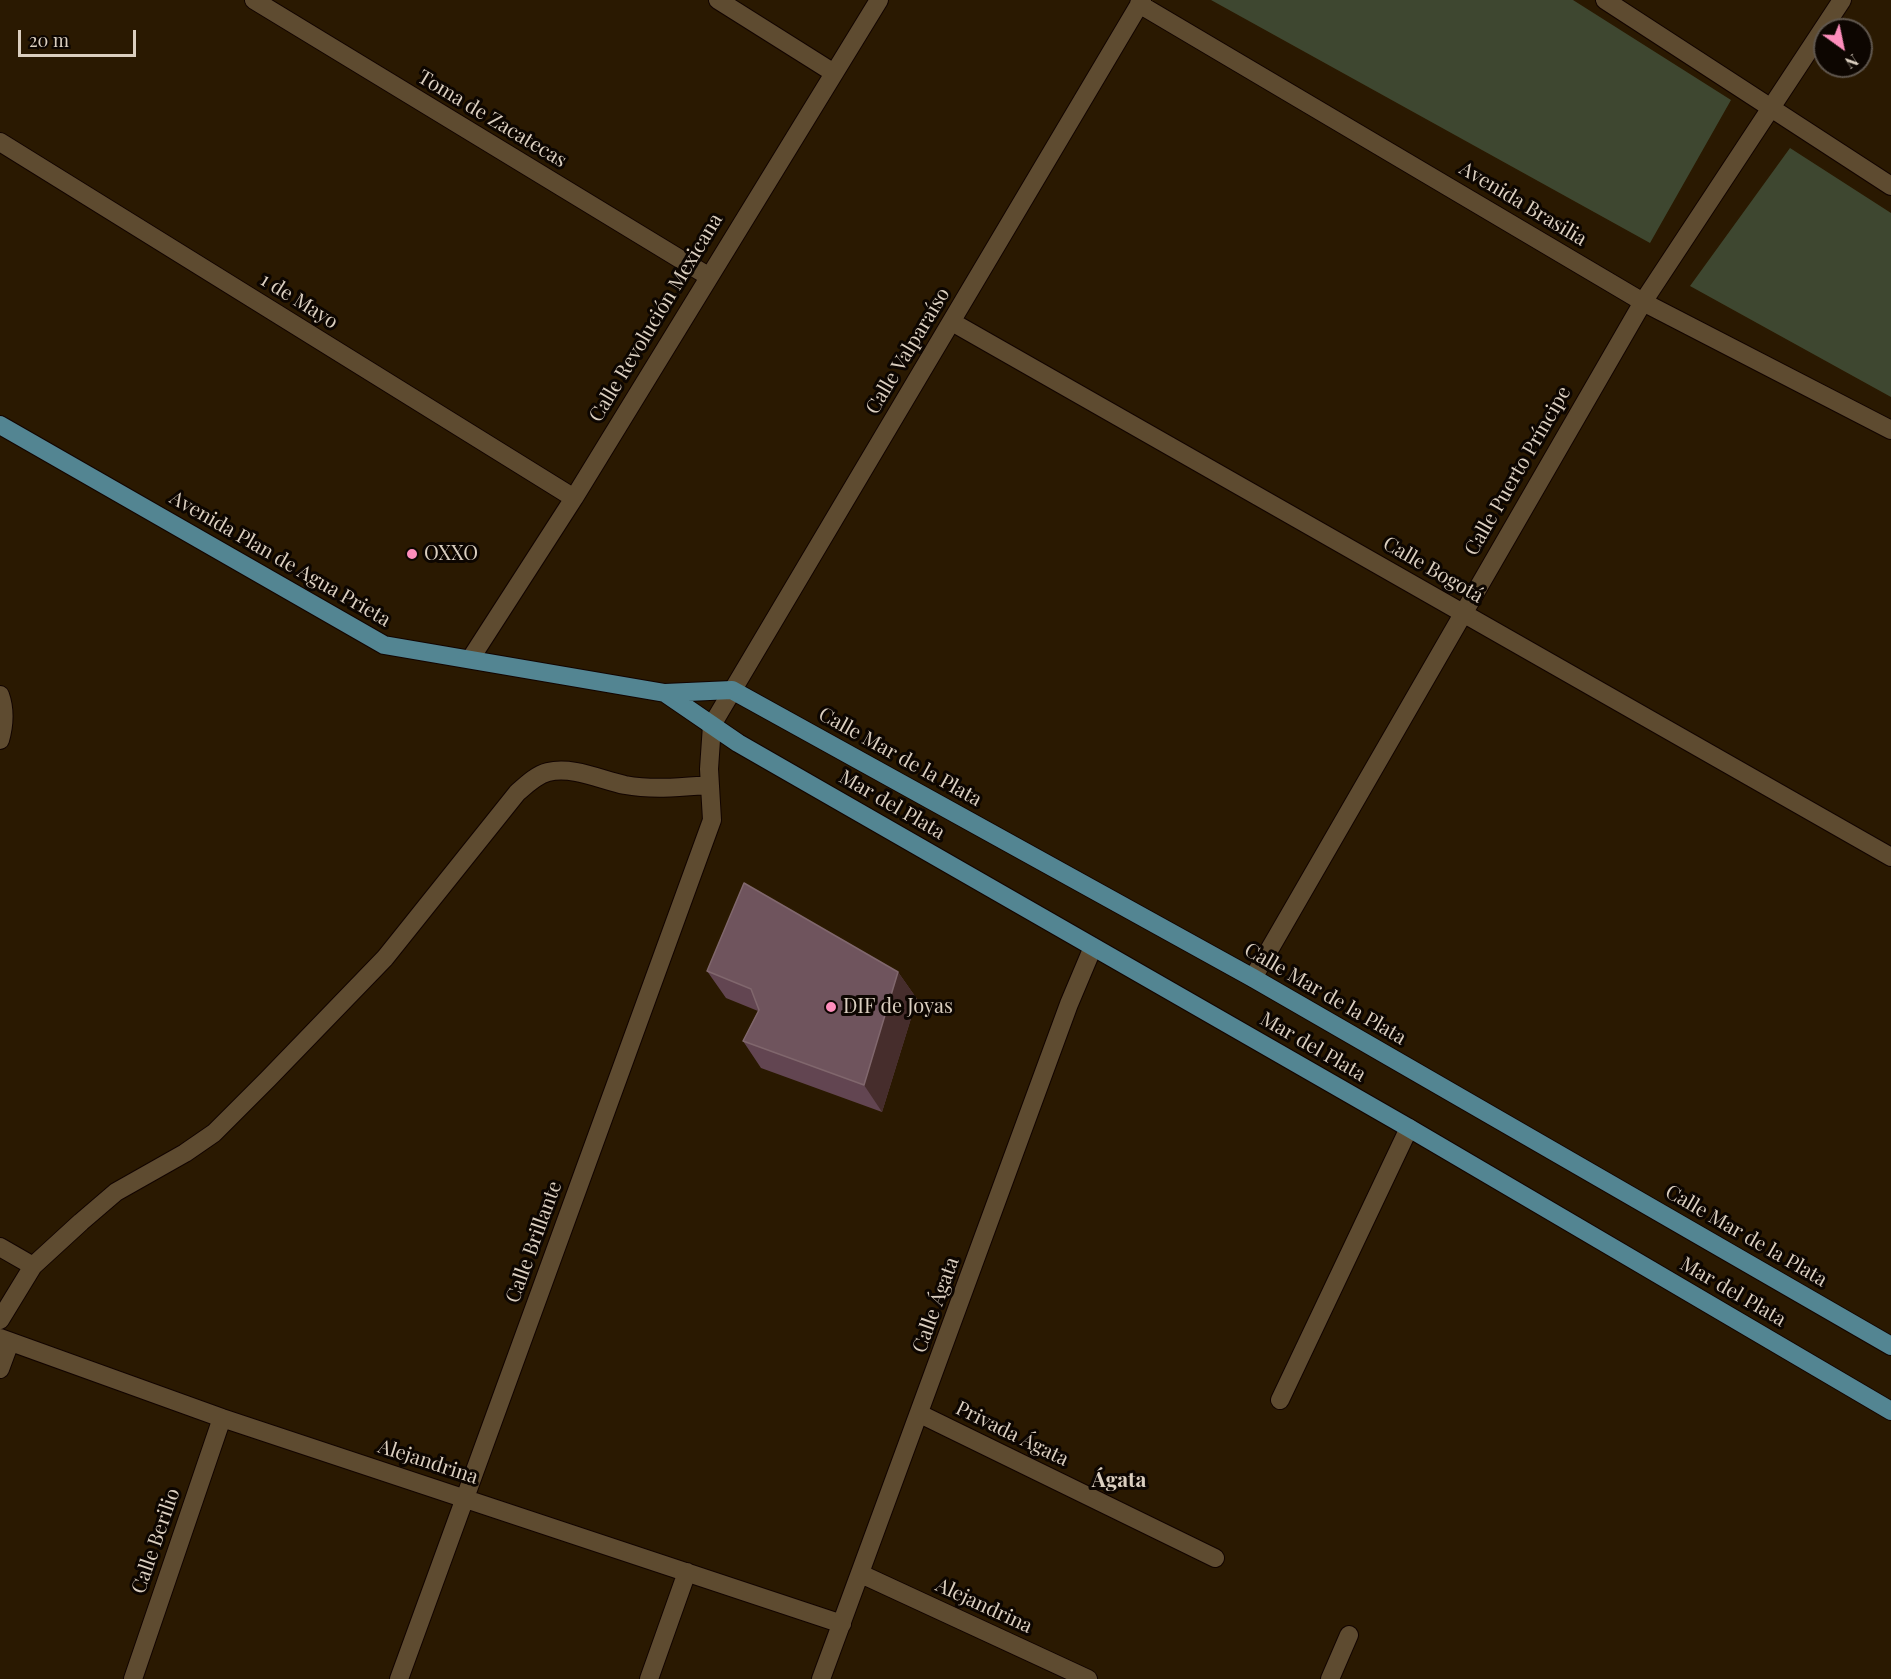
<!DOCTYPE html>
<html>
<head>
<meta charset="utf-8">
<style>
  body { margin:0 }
  #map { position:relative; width:1891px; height:1679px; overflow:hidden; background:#2a1901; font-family:"Playfair Display",serif }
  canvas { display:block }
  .north { position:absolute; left:1813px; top:18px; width:60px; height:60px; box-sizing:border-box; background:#0d0601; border:2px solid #5f564d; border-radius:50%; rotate:147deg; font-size:16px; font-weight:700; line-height:24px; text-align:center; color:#dbcfc0 }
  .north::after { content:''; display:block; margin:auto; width:21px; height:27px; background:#fe8ebc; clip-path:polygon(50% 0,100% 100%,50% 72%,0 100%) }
  .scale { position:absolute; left:18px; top:30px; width:118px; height:27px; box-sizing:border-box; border:3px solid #dbcfc0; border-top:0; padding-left:8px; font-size:18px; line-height:21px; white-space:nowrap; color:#dbcfc0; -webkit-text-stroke:4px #0d0601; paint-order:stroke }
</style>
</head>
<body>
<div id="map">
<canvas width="1891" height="1679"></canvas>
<div class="north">N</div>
<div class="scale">20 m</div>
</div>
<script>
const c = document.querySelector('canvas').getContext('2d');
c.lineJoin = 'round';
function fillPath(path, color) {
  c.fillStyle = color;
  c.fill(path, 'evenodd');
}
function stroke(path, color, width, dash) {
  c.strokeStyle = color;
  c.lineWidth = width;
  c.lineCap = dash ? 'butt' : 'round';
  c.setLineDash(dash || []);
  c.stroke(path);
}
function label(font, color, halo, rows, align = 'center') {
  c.font = font + ' "Playfair Display",serif';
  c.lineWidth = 6;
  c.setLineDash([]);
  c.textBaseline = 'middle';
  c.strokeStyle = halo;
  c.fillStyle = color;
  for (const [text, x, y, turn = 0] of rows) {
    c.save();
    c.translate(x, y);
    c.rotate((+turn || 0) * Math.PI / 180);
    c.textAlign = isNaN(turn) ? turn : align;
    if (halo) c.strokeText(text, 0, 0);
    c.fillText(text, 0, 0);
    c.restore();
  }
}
fillPath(new Path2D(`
  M1211 0H1573L1731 100 1650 243Z
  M1790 148 1891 213V397L1690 286Z`), '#3e4730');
const minor = new Path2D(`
  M254 0 708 276
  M718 0 834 73
  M1605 0 1891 186
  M1139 4 1643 302 1891 430
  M0 142 574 498
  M952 322 1891 857
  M471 658 574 498 879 0
  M0 695C5 709 4 726 0 740
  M1253 978 1643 302 1842 0
  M0 1247 33 1266
  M0 1320 33 1266 81 1222 116 1192 185 1153 214 1133 268 1079 385 958 517 793C526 785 536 775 548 772 573 766 601 780 625 785 653 790 682 787 709 785
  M0 1338 222 1418 842 1624
  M0 1369 10 1342
  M1280 1400 1409 1128
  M920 1414 1215 1558
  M861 1574 1088 1679
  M133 1679 222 1418
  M399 1679 712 820 709 769 712 725 1142 0
  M649 1679 687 1572
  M821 1679 1069 1004 1093 947
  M1330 1679 1349 1635`);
const major = new Path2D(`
  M0 425 384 645 665 693 732 690 1253 978 1891 1346
  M665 693 738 743 1409 1128 1891 1411`);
stroke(minor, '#120400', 20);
stroke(major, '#120400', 20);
stroke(minor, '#5e4b30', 18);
stroke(major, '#538592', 18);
fillPath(new Path2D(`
  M707 971 898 972 917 999 882 1112 761 1068 743 1041 758 1011 726 998Z`), '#624551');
fillPath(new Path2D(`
  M898 972 917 999 882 1112 864 1085Z`), '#462d2c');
const building = new Path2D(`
  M744 883 898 972 864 1085 743 1041 759 1010 751 989 707 971Z`);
fillPath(building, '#6f545d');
stroke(building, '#80676d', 1.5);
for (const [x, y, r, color] of [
  [412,554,6,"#fe8ebc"],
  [831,1007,6,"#fe8ebc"]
]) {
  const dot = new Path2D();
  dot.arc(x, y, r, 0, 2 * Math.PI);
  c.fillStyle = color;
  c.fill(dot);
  stroke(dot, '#0d0601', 2);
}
label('20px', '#dbcfc0', '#0d0601', [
  ["Toma de Zacatecas",492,119,31],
  ["Avenida Brasilia",1523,204,31],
  ["1 de Mayo",299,301,32],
  ["Calle Revolución Mexicana",656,318,-59],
  ["Calle Valparaíso",908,351,-59],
  ["Calle Puerto Príncipe",1518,471,-60],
  ["Avenida Plan de Agua Prieta",280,559,30],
  ["Calle Bogotá",1433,570,30],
  ["Calle Mar de la Plata",900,757,29],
  ["Mar del Plata",892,805,30],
  ["Calle Mar de la Plata",1325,994,30],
  ["Mar del Plata",1313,1047,30],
  ["Calle Mar de la Plata",1746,1236,30],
  ["Calle Brillante",534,1242,-70],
  ["Mar del Plata",1733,1292,30],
  ["Calle Ágata",936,1305,-70],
  ["Privada Ágata",1012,1434,26],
  ["Alejandrina",428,1462,18],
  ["Calle Berilio",156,1541,-71],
  ["Alejandrina",984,1606,25]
]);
label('20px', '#dbcfc0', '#0d0601', [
  ["OXXO",424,554],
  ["DIF de Joyas",843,1007]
], 'left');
label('bold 21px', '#dbcfc0', '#0d0601', [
  ["Ágata",1119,1480]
]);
</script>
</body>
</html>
